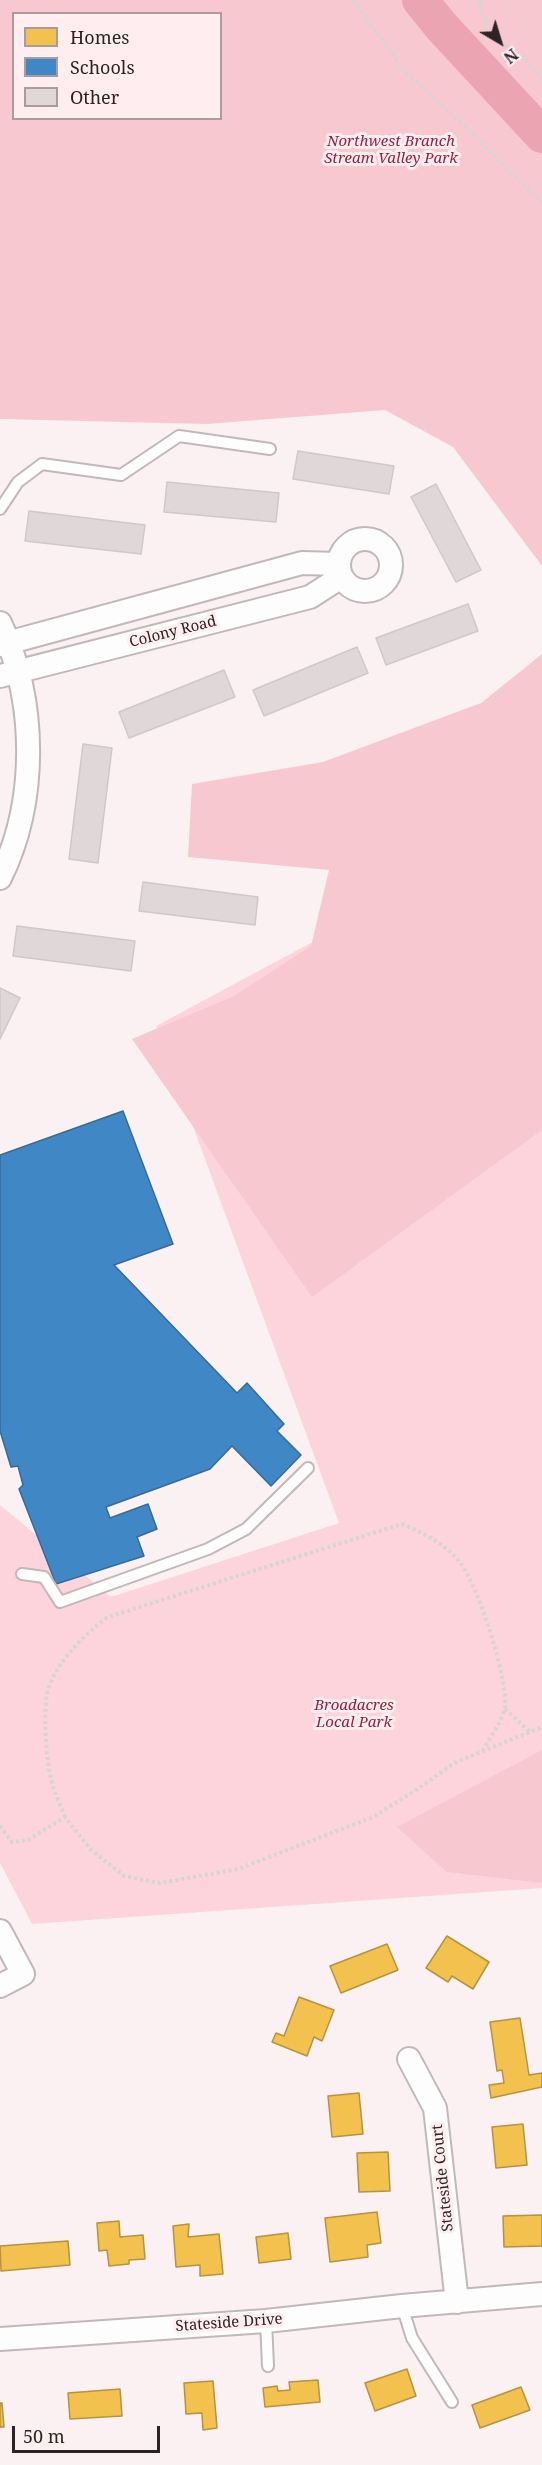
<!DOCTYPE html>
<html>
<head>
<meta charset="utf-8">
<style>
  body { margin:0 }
  #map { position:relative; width:542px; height:2465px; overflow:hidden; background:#fbf1f3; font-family:"Noto Serif",serif }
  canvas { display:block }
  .legend { position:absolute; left:12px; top:12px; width:210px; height:108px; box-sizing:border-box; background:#ffedf0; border:2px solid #aa9c9e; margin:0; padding:8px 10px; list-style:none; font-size:18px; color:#2b2324 }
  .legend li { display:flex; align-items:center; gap:12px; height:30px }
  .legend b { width:30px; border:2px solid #aa9c9e }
  .north { position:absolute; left:470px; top:12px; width:60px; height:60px; -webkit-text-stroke:4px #ffedf0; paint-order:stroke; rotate:142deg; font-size:16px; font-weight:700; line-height:24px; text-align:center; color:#2b2324 }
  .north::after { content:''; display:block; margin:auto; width:21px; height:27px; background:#2b2324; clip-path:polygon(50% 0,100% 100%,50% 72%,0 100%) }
  .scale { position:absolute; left:12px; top:2426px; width:148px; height:27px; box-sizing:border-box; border:3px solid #2b2324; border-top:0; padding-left:8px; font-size:18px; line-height:21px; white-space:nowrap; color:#2b2324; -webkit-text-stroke:4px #ffedf0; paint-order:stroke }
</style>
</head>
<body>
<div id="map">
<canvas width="542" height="2465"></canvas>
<ul class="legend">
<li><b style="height:16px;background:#f2c14e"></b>Homes</li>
<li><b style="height:16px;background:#3f88c5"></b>Schools</li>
<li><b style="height:16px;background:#dfd7d8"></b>Other</li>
</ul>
<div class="north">N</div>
<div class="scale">50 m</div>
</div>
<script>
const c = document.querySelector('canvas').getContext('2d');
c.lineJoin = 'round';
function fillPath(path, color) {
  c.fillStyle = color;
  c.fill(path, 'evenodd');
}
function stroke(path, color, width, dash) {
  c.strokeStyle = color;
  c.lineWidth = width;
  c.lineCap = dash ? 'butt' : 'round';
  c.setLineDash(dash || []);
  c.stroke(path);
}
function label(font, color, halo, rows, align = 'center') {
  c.font = font + ' "Noto Serif",serif';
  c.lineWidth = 6;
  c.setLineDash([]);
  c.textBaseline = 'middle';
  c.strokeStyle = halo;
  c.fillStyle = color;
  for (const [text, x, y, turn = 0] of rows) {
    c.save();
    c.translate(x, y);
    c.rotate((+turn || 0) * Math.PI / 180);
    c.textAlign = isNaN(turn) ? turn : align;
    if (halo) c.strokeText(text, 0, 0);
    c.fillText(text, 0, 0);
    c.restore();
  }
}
fillPath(new Path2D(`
  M542 819V1888L32 1924 0 1863V1505L111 1597 339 1523 156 1026Z`), '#fdd4db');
fillPath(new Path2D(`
  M0 0H542V566L453 447 385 410 207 424 0 419ZM14 14H220V118H14Z
  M542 654V1130L312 1297 132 1039 234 996 311 946 329 870 188 857 192 784 323 762 481 703Z
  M542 1750V1883L447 1872 397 1827Z`), '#f8c8d0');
const homes = new Path2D(`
  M447 1936 489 1962 473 1989 452 1976 448 1982 426 1968Z
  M387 1944 398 1970 341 1993 330 1966Z
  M299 1997 334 2010 322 2041 314 2037 307 2056 272 2042 276 2033 284 2036Z
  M520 2018 529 2075 542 2073V2087L491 2098 489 2085 504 2083 502 2070 497 2071 490 2022Z
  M359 2093 363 2134 332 2137 328 2096Z
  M523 2124 527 2165 496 2168 492 2127Z
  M388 2152 390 2191 359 2192 357 2153Z
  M377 2212 381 2243 367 2245 368 2257 330 2262 325 2218Z
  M542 2215V2246L504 2247 503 2216Z
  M119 2221 120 2237 143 2235 145 2259 129 2260V2264L109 2266 107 2250 99 2251 97 2223Z
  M189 2224 188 2237 219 2234 223 2274 200 2276V2265L176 2267 173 2226Z
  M288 2233 291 2259 259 2263 256 2237Z
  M68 2241 70 2265 1 2271 0 2246Z
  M407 2369 416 2396 375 2411 365 2383Z
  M318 2380 320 2402 265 2407 263 2388 277 2386 278 2391 290 2390 289 2382Z
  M213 2381 217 2428 203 2430 202 2413 186 2414 184 2383Z
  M521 2387 530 2410 480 2428 472 2405Z
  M120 2389 122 2416 70 2419 68 2393Z
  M0 2403H2L4 2427H0Z`);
fillPath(homes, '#f2c14e');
stroke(homes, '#b69241', 1.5);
const schools = new Path2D(`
  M123 1111 173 1244 114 1265 237 1393 247 1383 284 1424 277 1431 301 1455 271 1486 232 1446 210 1469 106 1507 110 1518 148 1504 157 1529 137 1537 144 1556 56 1584 19 1489 23 1485 18 1466 11 1467 0 1431V1155Z`);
fillPath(schools, '#3f88c5');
stroke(schools, '#396a95', 1.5);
stroke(new Path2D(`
  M420 0 441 26 542 135`), '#eba4b1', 36);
const building = new Path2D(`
  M298 451 394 466 389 494 293 479Z
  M167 482 279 493 276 522 164 512Z
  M436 484 481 570 456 582 411 497Z
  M29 511 145 525 141 554 25 541Z
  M468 604 478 631 386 665 376 638Z
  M357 647 368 673 264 716 253 690Z
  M224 670 235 697 129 738 119 712Z
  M83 744 112 748 98 863 69 859Z
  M143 882 258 897 255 925 139 911Z
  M17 926 135 941 131 971 13 956Z
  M0 988 20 998 0 1039Z`);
fillPath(building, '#dfd7d8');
stroke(building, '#d0c8c9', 1.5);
const service = new Path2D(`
  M0 509 18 482 42 464 121 475 179 436 270 449
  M22 1574 44 1577 60 1602 208 1549 246 1529 308 1468
  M402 2306 412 2338 452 2402
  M266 2321 268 2366`);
const minor = new Path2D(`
  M339 565a26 26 0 1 1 52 0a26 26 0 1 1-52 0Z
  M0 623C37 700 38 801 0 878
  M0 645 302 563 339 564
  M0 676 310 597 341 577
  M0 1931 23 1974 0 1986
  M409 2059 435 2108 457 2302
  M0 2339 266 2321 402 2306 542 2294`);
stroke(service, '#c1b8ba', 14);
stroke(minor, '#c1b8ba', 26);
stroke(new Path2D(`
  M353 0 404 70 459 121 542 203
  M480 0V11L506 46 529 63 542 80
  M505 1709 530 1732
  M65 1817C61 1806 55 1795 52 1783 46 1763 42 1706 49 1687 60 1658 84 1635 108 1617L402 1524C424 1533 446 1544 461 1564 479 1588 508 1679 505 1708 503 1719 488 1741 482 1752
  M0 1826 12 1842 28 1840 65 1817 90 1849 124 1876 160 1883 238 1869 373 1817 418 1789 454 1763 542 1727`), '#d6d4d4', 4, [3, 3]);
stroke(service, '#fefdfd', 10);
stroke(minor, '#fefdfd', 22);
label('italic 15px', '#922043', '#ffedf0', [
  ["Northwest Branch",391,142],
  ["Stream Valley Park",391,159],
  ["Broadacres",354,1706],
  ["Local Park",354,1723]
]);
label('15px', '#2b2324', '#ffedf0', [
  ["Colony Road",173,632,-14],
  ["Stateside Court",443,2178,-96],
  ["Stateside Drive",229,2323,-4]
]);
</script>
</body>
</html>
